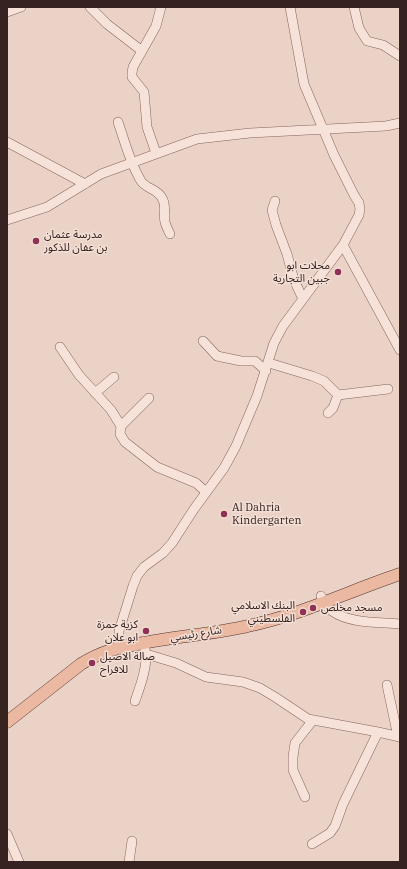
<!DOCTYPE html>
<html>
<head>
<meta charset="utf-8">
<style>
  body { margin:0 }
  #map { position:relative; width:407px; height:869px; overflow:hidden; background:#ebd2c6; font-family:"IBM Plex Serif",serif }
  canvas { display:block }
  .frame { position:absolute; inset:0; border:8px solid #362220; pointer-events:none }
</style>
</head>
<body>
<div id="map">
<canvas width="407" height="869"></canvas>
<div class="frame"></div>
</div>
<script>
const c = document.querySelector('canvas').getContext('2d');
c.lineJoin = 'round';
function stroke(path, color, width, dash) {
  c.strokeStyle = color;
  c.lineWidth = width;
  c.lineCap = dash ? 'butt' : 'round';
  c.setLineDash(dash || []);
  c.stroke(path);
}
function label(font, color, halo, rows, align = 'center') {
  c.font = font + ' "IBM Plex Serif","Noto Sans Arabic",serif';
  c.lineWidth = 3;
  c.setLineDash([]);
  c.textBaseline = 'middle';
  c.strokeStyle = halo;
  c.fillStyle = color;
  for (const [text, x, y, turn = 0] of rows) {
    c.save();
    c.translate(x, y);
    c.rotate((+turn || 0) * Math.PI / 180);
    c.textAlign = isNaN(turn) ? turn : align;
    if (halo) c.strokeText(text, 0, 0);
    c.fillText(text, 0, 0);
    c.restore();
  }
}
const minor = new Path2D(`
  M90 7 107 24 142 51
  M354 7 359 28 367 41 383 45 400 56
  M7 12 21 7
  M118 122C125 142 130 163 141 181 146 189 158 189 162 198 167 206 163 214 165 222 166 226 168 230 170 234
  M7 142 85 184
  M156 153 147 127 144 92 132 77V73L133 67 156 26 161 7
  M275 201 272 210 276 225 287 254 294 280 303 299
  M7 220 47 207 101 174 197 139 250 133 386 126 400 123
  M343 245 400 350
  M203 341 217 356 241 361H255L266 371
  M60 347 79 375 111 410 121 426 120 434 125 442 157 467 196 483 206 492
  M269 363 312 376 324 381 338 395 333 408 328 413
  M95 393 114 377
  M338 395 388 389
  M121 426 149 398
  M321 596C323 601 327 608 332 611 351 624 378 622 400 624
  M121 647 119 643V631L133 586 137 576 144 567 163 553 172 543 194 509 224 468 236 446 257 396 274 343 283 326 343 245 359 215 360 209 359 203 354 195 334 155 304 84 290 7
  M146 654 176 663 206 677 243 682 260 688 275 697 308 719 378 732 400 737
  M387 685 398 737
  M135 701C140 687 149 663 145 649
  M305 797 293 770V757L295 743 313 720
  M7 834 19 862
  M312 844 330 833 335 826 343 804 378 732
  M129 862 132 841`);
const major = new Path2D(`
  M7 722 81 664C102 651 119 647 143 643 178 636 214 634 248 626 301 615 349 591 400 574`);
stroke(minor, '#85635d', 10);
stroke(major, '#533431', 13);
stroke(minor, '#f6e2d8', 9);
stroke(major, '#ebb8a1', 12);
for (const [x, y, r, color] of [
  [36,241,4,"#8f3155"],
  [338,272,4,"#8f3155"],
  [224,514,4,"#8f3155"],
  [313,608,4,"#8f3155"],
  [303,612,4,"#8f3155"],
  [146,631,4,"#8f3155"],
  [92,663,4,"#8f3155"]
]) {
  const dot = new Path2D();
  dot.arc(x, y, r, 0, 2 * Math.PI);
  c.fillStyle = color;
  c.fill(dot);
  stroke(dot, '#f3dfd5', 1.5);
}
label('11px', '#362220', '#f3dfd5', [
  ["مدرسة عثمان",44,235],
  ["بن عفان للذكور",44,248],
  ["محلات ابو",330,266,"right"],
  ["جبين التجارية",330,279,"right"],
  ["Al Dahria",232,508],
  ["Kindergarten",232,521],
  ["البنك الاسلامي",295,606,"right"],
  ["الفلسطيني",295,619,"right"],
  ["مسجد مخلص",321,608],
  ["كزية حمزة",138,625,"right"],
  ["ابو علان",138,638,"right"],
  ["صالة الاصيل",100,657],
  ["للافراح",100,670]
], 'left');
label('11px', '#362220', '#f3dfd5', [
  ["شارع رئيسي",196,634,-9]
]);
</script>
</body>
</html>
